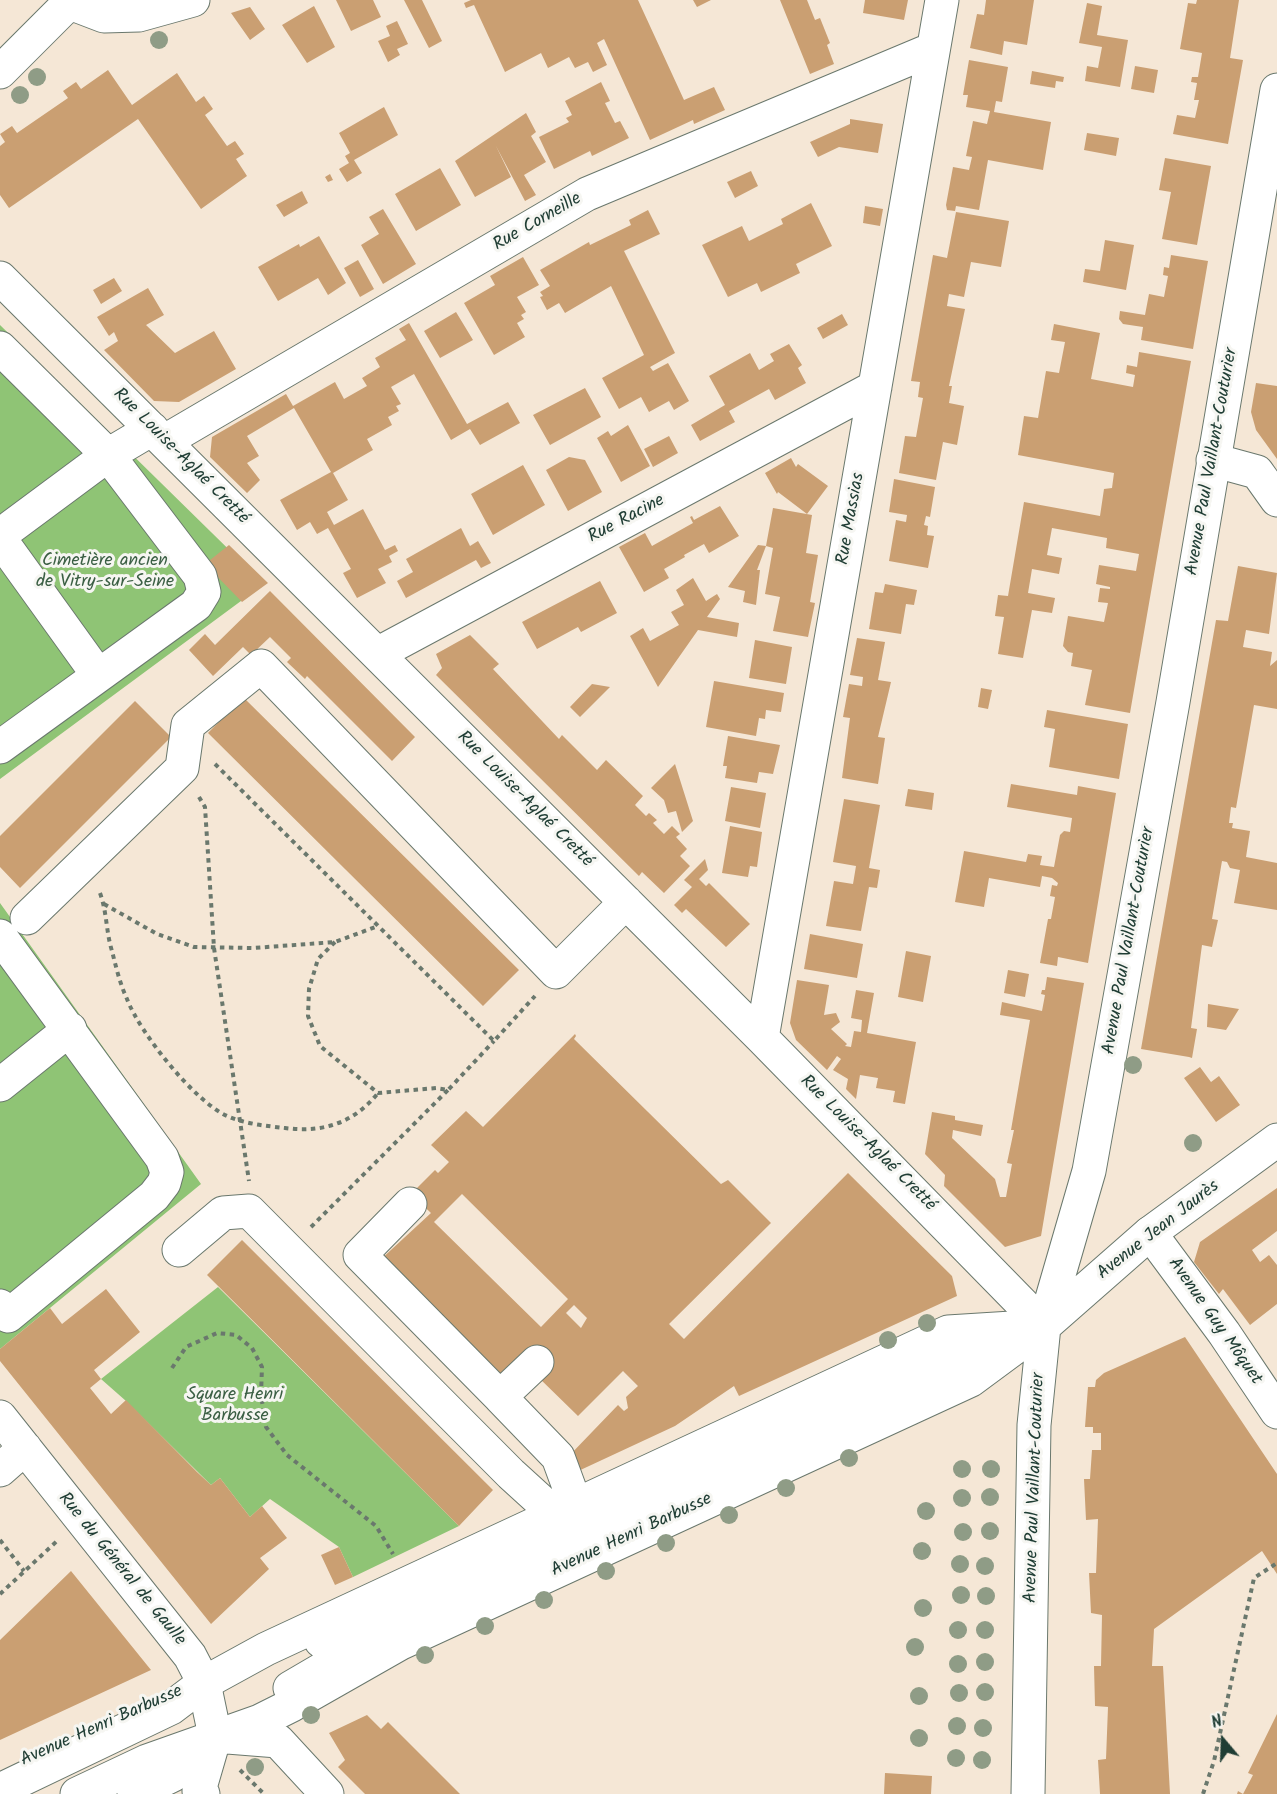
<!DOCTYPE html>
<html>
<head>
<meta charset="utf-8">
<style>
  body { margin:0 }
  #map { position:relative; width:1277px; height:1794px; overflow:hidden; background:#f5e7d6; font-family:Kalam,sans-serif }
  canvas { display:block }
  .north { position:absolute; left:1193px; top:1710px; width:60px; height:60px; -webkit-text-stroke:4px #f6f6f2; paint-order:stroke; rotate:341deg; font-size:16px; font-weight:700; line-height:24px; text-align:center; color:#1f3d34 }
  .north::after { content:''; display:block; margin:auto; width:21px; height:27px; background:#1f3d34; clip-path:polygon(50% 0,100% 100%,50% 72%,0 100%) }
</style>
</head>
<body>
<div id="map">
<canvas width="1277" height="1794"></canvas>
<div class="north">N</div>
</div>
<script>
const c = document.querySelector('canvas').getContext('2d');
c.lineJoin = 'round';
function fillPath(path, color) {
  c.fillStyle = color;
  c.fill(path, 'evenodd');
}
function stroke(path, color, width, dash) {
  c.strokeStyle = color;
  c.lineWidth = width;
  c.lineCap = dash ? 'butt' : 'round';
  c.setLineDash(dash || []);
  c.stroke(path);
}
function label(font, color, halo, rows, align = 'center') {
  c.font = font + ' Kalam,sans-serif';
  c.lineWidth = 6;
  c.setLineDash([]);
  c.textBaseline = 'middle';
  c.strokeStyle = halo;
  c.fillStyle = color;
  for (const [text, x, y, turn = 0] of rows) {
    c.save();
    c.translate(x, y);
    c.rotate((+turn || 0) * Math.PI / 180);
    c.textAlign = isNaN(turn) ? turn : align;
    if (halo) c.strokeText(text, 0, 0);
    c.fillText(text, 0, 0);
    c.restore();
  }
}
fillPath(new Path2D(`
  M0 325 264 584 0 779Z
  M0 903 201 1184 0 1349Z
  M218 1287 459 1526 353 1577 339 1547 270 1499 250 1517 220 1478 211 1485 126 1401 101 1379Z`), '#8fc475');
fillPath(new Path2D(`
  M336 0H373L381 17 351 31Z
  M404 0H422L442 41 429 48Z
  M471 0H638L684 100 714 87 725 110 694 124 693 120 650 140 604 39 597 43 607 65 593 72 588 62 575 68 569 57 548 68 541 53 505 72 474 5 466 8 464 3Z
  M693 0H711L697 7Z
  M780 0H807L815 20 820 18 830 43 827 45 834 64 810 74Z
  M865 0H908L904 20 863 13Z
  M986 0H1034L1027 45 1004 41 1002 55 970 48 977 14 984 15Z
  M1197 0H1239L1230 58 1243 60 1228 144 1173 134 1177 115 1195 118 1199 100H1194L1197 83 1191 82 1192 77H1198L1202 53 1180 49 1188 3 1196 4Z
  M1087 3 1102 6 1097 35 1128 40 1120 87 1085 81 1087 66 1098 68 1102 47 1079 43Z
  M314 6 335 47 307 63 282 25Z
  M250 7 265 29 250 40 231 13Z
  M397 21 408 44 397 49 400 55 388 62 378 41 390 36 386 26Z
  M969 60 1008 67 1002 102 996 101 994 112 1051 122 1043 170 988 160 979 210 956 206 955 211 947 210 946 205 953 167 969 170 972 157 966 156 973 121 987 124 990 111 966 107 968 95H963Z
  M1135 66 1158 70 1154 93 1131 89Z
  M108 70 132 105 177 73 196 102 204 96 213 109 205 115 227 146 235 141 244 154 236 159 247 176 201 209 138 119 9 208 0 195V146L5 142 0 134 12 126 17 133 68 98 63 91 76 82 81 89Z
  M1032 71 1064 77 1063 82 1056 81 1055 88 1030 84Z
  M601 82 610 101 605 103 615 123 620 121 629 138 592 156 590 151 554 169 539 137 569 122 566 118 572 115 565 101Z
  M384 107 398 135 354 160 362 173 347 182 339 169 349 163 345 156 350 153 339 133Z
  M526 113 536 132 531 136 546 162 524 175 536 195 525 201 496 146 511 177 475 197 455 161Z
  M850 119 883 124 878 153 839 147 818 157 810 142 850 124Z
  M1087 133 1119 138 1116 156 1084 150Z
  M1165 158 1211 166 1197 245 1162 239 1171 192 1159 190Z
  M440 168 461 205 416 231 395 194Z
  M751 171 758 186 735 198 727 182Z
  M330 174 333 180 328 182 325 177Z
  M302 191 308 203 284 217 276 205Z
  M811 203 832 246 796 264 800 273 761 292 757 283 728 297 702 245 742 226 749 241 783 224 781 219Z
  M865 206 883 209 880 226 863 223Z
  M383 209 416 264 383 284 361 245 379 234 369 217Z
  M648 210 660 234 624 251 675 353 650 367 653 371 668 363 689 401 674 410 669 401 649 412 641 397 619 409 602 378 644 355 611 286 565 313 559 303 547 310 540 297 543 296 540 292 550 286 540 270 589 242 590 245 631 225 629 220Z
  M956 212 1009 221 1001 267 971 262 964 297 949 294 947 306 965 309 949 386H952L949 403 964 406 957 445 943 442 936 480 899 473 905 436 916 437 923 398 918 397 920 382 911 381 933 255 947 258Z
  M319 236 346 283 328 295 318 278 278 301 258 267 299 244 300 247Z
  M1105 240 1134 245 1126 290 1083 282 1085 269 1100 271Z
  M1171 255 1208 261 1193 349 1141 340 1143 327 1123 324 1119 319 1120 311 1145 315 1149 294 1164 297 1168 276 1163 275 1164 267 1169 268Z
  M523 257 539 285 517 297 526 312 521 315 524 319 517 323 525 337 494 355 464 303 495 285 490 276Z
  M358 260 374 289 360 297 344 268Z
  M114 278 122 291 101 304 93 290Z
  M148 288 164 315 146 325 175 353 214 331 236 369 179 402 154 401 104 350 118 341 114 332 109 336 97 317Z
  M456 312 473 340 440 358 424 331Z
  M842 314 848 325 823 339 817 328Z
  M409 323 467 424 508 402 520 423 480 445 470 429 451 440 414 374 391 387 401 404 396 406 399 411 388 417 392 425 367 439 373 450 333 473 348 500 327 512 334 525 363 509 385 550 395 545 398 551 389 556 392 562 378 569 386 583 357 598 343 573 351 569 328 528 317 534 310 522 297 530 280 500 331 472 294 408 247 436 259 456 247 463 260 480 247 493 210 457 212 437 286 394 293 406 335 382 344 399 367 386 362 378 380 367 375 358 406 340 399 329Z
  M1054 324 1100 333 1091 379 1133 387 1135 375 1126 373 1127 365 1137 367 1139 352 1191 361 1130 713 1085 705 1092 670 1071 666 1073 653 1068 652 1063 646 1068 616 1104 622 1108 603 1098 602 1100 588 1110 589V587L1096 584 1099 565 1136 571 1139 554 1106 548 1107 538 1052 528 1047 555 1062 558 1059 574 1032 569 1028 593 1055 598 1052 613 1032 610 1023 658 998 654 1004 617 995 616 998 595 1008 596 1024 502 1100 516 1104 489 1112 488 1114 473 1018 455 1024 416 1038 418 1046 371 1059 373 1065 342 1051 340Z
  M789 344 802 365 798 368 806 383 775 400 769 389 729 411 735 422 700 441 691 425 725 405 709 376 750 353 759 370 774 361 770 354Z
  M1256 383 1277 386V459L1256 430 1251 412Z
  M585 388 601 417 550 445 533 415Z
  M628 425 650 466 621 482 597 438 608 431 611 436Z
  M669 436 678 453 653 467 644 449Z
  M569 457 585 460 602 492 568 511 546 470Z
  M791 458 796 467 798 464 828 486 807 514 778 492 777 494 765 473Z
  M523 465 545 505 493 535 471 494Z
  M894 479 935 487 930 517 926 516 924 525 928 526 927 535 934 536 928 568 889 561 896 520 906 522 907 515 889 512Z
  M720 506 739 536 709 553 704 544 684 555 685 557 664 569 669 578 644 592 619 547 645 533 652 546 693 523 690 517 692 516 694 520Z
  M773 508 812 515 806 553 818 555 810 602 815 603 808 637 773 631 780 597 765 594 773 548 766 546Z
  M461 528 470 546 478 541 491 563 481 568 476 560 406 598 397 581 413 572 406 559Z
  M229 545 268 583 242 602 205 564Z
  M758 545 766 546 757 570H760L756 605 743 602 745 591 728 587Z
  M1238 566 1277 573 1269 634 1246 630 1243 647 1272 652 1270 666 1277 660V709L1254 705 1236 808 1231 807 1229 823H1233L1232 828 1250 831 1246 857 1277 863V910L1234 903 1240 870 1230 868 1227 862 1222 861 1212 919 1218 920 1212 947 1202 945 1191 1028 1197 1029 1192 1058 1189 1057 1141 1049 1216 620 1228 621Z
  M693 578 706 601 717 594 720 599 707 617 739 623 737 637 698 630 658 687 630 636 643 628 650 641 679 625 671 612 684 605 676 590Z
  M600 581 617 613 581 632 578 627 537 649 522 622Z
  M885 584 917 590 914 605 906 604 901 634 869 629 875 592 883 593Z
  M270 591 415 737 392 761 307 676 305 679 287 662 291 658 270 637 251 655 243 647 213 676 189 650 205 634 215 645Z
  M470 635 499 664 493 669 559 739 562 735 597 770 606 760 643 796 635 805 646 816 649 813 657 820 653 823 664 834 672 826 680 834 676 837 687 849 680 856 690 866 664 893 642 872 639 876 436 675 442 668 436 654Z
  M857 638 885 642 878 680 891 682 878 737 885 738 878 784 842 778 850 718 843 717 849 684 862 686 863 677 850 675Z
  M755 640 792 647 786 684 749 678Z
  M714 681 784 693 781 712 766 710 765 719 759 718 756 736 706 727Z
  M592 684 610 687 580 717 570 707Z
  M981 688 992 690 988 709 978 707Z
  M243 697 519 970 483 1006 208 733Z
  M135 701 171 737 20 888 0 867V836Z
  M1047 710 1128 724 1119 779 1049 767 1055 729 1044 727Z
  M728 736 780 745 773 774 759 772 757 783 725 778 727 766H723Z
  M675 764 693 821 682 832 676 811 668 813 664 800 651 788Z
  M1011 784 1077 795 1078 786 1116 793 1088 963 1058 957 1057 966 1040 963 1048 919H1051L1055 897 1050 896 1052 885 1057 886 1058 883 1052 878 1042 876 1040 887 989 878 984 907 955 902 964 851 1026 862 1028 854 1042 856 1040 865 1054 867 1060 835 1064 831 1070 832 1072 818 1007 807Z
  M731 787 766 793 760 828 725 821Z
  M908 789 934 793 932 810 905 806Z
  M844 799 880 805 869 868 880 870 877 888 869 887 861 931 826 926 834 881 853 884 856 866 833 862Z
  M730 826 762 832 757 867 750 866 748 877 722 873Z
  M705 859 708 870 699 879 706 886 709 883 750 924 726 947 686 909 682 913 674 905 692 887 684 880Z
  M810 934 863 944 857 978 804 969Z
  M906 951 931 956 923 1002 898 997Z
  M1008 970 1029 974 1025 997 1004 993Z
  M1047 977 1084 983 1041 1236 1005 1247 944 1186 945 1175 925 1154 932 1112 955 1116V1120L983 1125 981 1136 953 1130 952 1138 995 1179 1000 1197H1006L1012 1164 1007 1163 1014 1130H1011L1030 1020 1000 1015 1002 1002 1042 1011 1045 995 1041 994 1042 990H1045Z
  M797 980 829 985 824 1015 836 1013 840 1022 831 1029 847 1044 845 1046 851 1047 854 1031 861 1032 862 1020 851 1018 856 990 874 993 867 1033 916 1042 905 1104 893 1102 895 1091 876 1088 878 1078 860 1075 856 1099 846 1089 848 1079 833 1070 841 1059 837 1056 827 1070 796 1040 790 1023Z
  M1208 1004 1239 1009 1226 1030 1207 1027Z
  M575 1034 576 1036 574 1039 721 1184 728 1180 771 1223 669 1324 684 1339 848 1173 952 1276 957 1296 739 1396 734 1386 675 1426 574 1473 567 1458 618 1405 624 1411 628 1408 626 1397 638 1386 623 1371 578 1416 536 1375 500 1382 378 1262 431 1213 411 1194 435 1170 438 1173 449 1162 431 1145 466 1111 483 1127ZM462 1194 568 1299 541 1327 434 1222ZM574 1305 587 1318 581 1328 566 1313Z
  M1200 1067 1211 1082 1219 1076 1240 1105 1216 1122 1184 1078Z
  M1277 1188V1231L1252 1250 1260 1262 1269 1255 1277 1265V1304L1250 1325 1223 1289 1219 1294 1194 1262 1200 1242Z
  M242 1240 493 1490 459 1526 207 1275Z
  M106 1289 140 1332 94 1370 101 1379 90 1388 111 1414 126 1400 197 1472 211 1485 220 1478 250 1517 262 1506 287 1538 260 1558 269 1569 211 1624 0 1361V1349L50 1308 62 1324Z
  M1185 1337 1277 1474V1574L1262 1551 1154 1629 1152 1666H1163L1170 1794H1100L1098 1760 1106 1759 1108 1707 1095 1706 1094 1666H1101L1102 1615 1091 1613 1089 1573H1096L1098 1519 1086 1520 1084 1479H1090L1092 1450H1101V1433H1093V1427H1085L1088 1387H1095L1096 1380 1104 1373Z
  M339 1547 353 1577 335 1585 321 1555Z
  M71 1571 151 1670 0 1740V1640Z
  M1277 1714V1794H1237L1238 1791 1243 1794 1253 1775 1248 1773Z
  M367 1715 381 1729 388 1722 460 1794H365L338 1767 345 1760 329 1733Z
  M885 1773 932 1776 931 1794H884Z`), '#ca9f72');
const minor = new Path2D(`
  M70 3 104 16 139 15 193 0
  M0 72 72 0
  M0 278 762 1038 1044 1326 960 1357 401 1615 365 1621 321 1641
  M0 348 108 455 200 576 204 592 196 605 0 747
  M165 441 587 194 933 49
  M1213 460 1257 472 1277 500
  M11 527 108 455 152 429
  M8 550 98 675
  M379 653 875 387
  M27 918 182 768 188 725 261 666 556 972 626 902
  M0 936 162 1158 167 1172 164 1183 154 1196 8 1316 0 1306
  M762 1038 942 0
  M0 1085 70 1029
  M410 1204 360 1255 500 1397
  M1150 1233 1224 1333 1277 1412
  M179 1250 223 1213 249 1211 511 1474 556 1515
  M537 1362 500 1397 558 1457 576 1506
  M0 1417 190 1656 204 1683 215 1736 199 1791 203 1794
  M0 1470 25 1448
  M290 1688 372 1640 384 1630
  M215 1736 278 1741 327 1794
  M134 1794 173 1775 214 1737`);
const major = new Path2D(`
  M0 1790 171 1708 204 1683 266 1649 948 1332 1044 1326
  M77 1794 147 1761 260 1721 292 1705 401 1643 971 1380 1044 1326 1150 1233 1277 1140
  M1028 1794 1034 1425 1044 1326 1089 1171 1173 702 1277 90`);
stroke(minor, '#6a786d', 35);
stroke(major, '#6a786d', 35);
stroke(new Path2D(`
  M215 764 494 1041 535 996
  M199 797 205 807 214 948 249 1181
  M100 893C107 912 106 932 112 951 116 967 120 984 127 999 140 1033 194 1101 227 1116 245 1124 267 1126 285 1128 323 1133 354 1123 378 1093
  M104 904 157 934 194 947 254 948 335 942 378 926
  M335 942 318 959 309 989 308 1016 320 1046 378 1093 436 1088 448 1090 494 1041
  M311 1227 448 1090
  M172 1368 186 1347 217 1333 236 1335 252 1348 262 1367 261 1395 266 1427 287 1455 376 1526 393 1554
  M0 1540 24 1571
  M0 1594 57 1541
  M240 1770 264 1794
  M1203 1794 1214 1761 1254 1578 1277 1563`), '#6a786d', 4, [4.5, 4.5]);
stroke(minor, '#fff', 33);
stroke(major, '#fff', 33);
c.fillStyle = '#8f9c86';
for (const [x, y] of [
  [159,40],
  [37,77],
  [20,95],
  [1133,1065],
  [1193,1143],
  [927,1323],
  [888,1340],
  [849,1458],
  [962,1469],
  [991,1469],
  [786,1488],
  [990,1497],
  [962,1498],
  [926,1511],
  [729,1515],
  [990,1531],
  [963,1532],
  [666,1543],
  [922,1551],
  [960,1564],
  [985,1566],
  [606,1571],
  [961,1595],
  [986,1596],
  [544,1600],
  [923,1608],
  [485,1626],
  [958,1630],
  [985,1630],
  [915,1647],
  [425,1655],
  [985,1662],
  [958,1664],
  [985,1692],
  [959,1693],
  [919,1696],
  [311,1715],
  [957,1726],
  [983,1728],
  [919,1738],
  [956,1758],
  [982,1760],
  [255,1767]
]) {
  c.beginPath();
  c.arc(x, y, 9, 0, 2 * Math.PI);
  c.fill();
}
label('18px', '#1f3d34', '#f6f6f2', [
  ["Rue Corneille",538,223,-30],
  ["Rue Louise-Aglaé Cretté",180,457,45],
  ["Avenue Paul Vaillant-Couturier",1213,462,-80],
  ["Rue Massias",852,519,-80],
  ["Rue Racine",627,520,-28],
  ["Rue Louise-Aglaé Cretté",524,800,45],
  ["Avenue Paul Vaillant-Couturier",1130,941,-80],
  ["Rue Louise-Aglaé Cretté",867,1144,45],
  ["Avenue Jean Jaurès",1159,1231,-38],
  ["Avenue Guy Môquet",1214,1322,55],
  ["Avenue Paul Vaillant-Couturier",1036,1488,-88],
  ["Avenue Henri Barbusse",632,1536,-25],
  ["Rue du Général de Gaulle",121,1570,51],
  ["Avenue Henri Barbusse",102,1727,-24]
]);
label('18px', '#3b5f44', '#f6f6f2', [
  ["Cimetière ancien",105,562],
  ["de Vitry-sur-Seine",105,583],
  ["Square Henri",235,1396],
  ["Barbusse",235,1417]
]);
</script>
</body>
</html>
